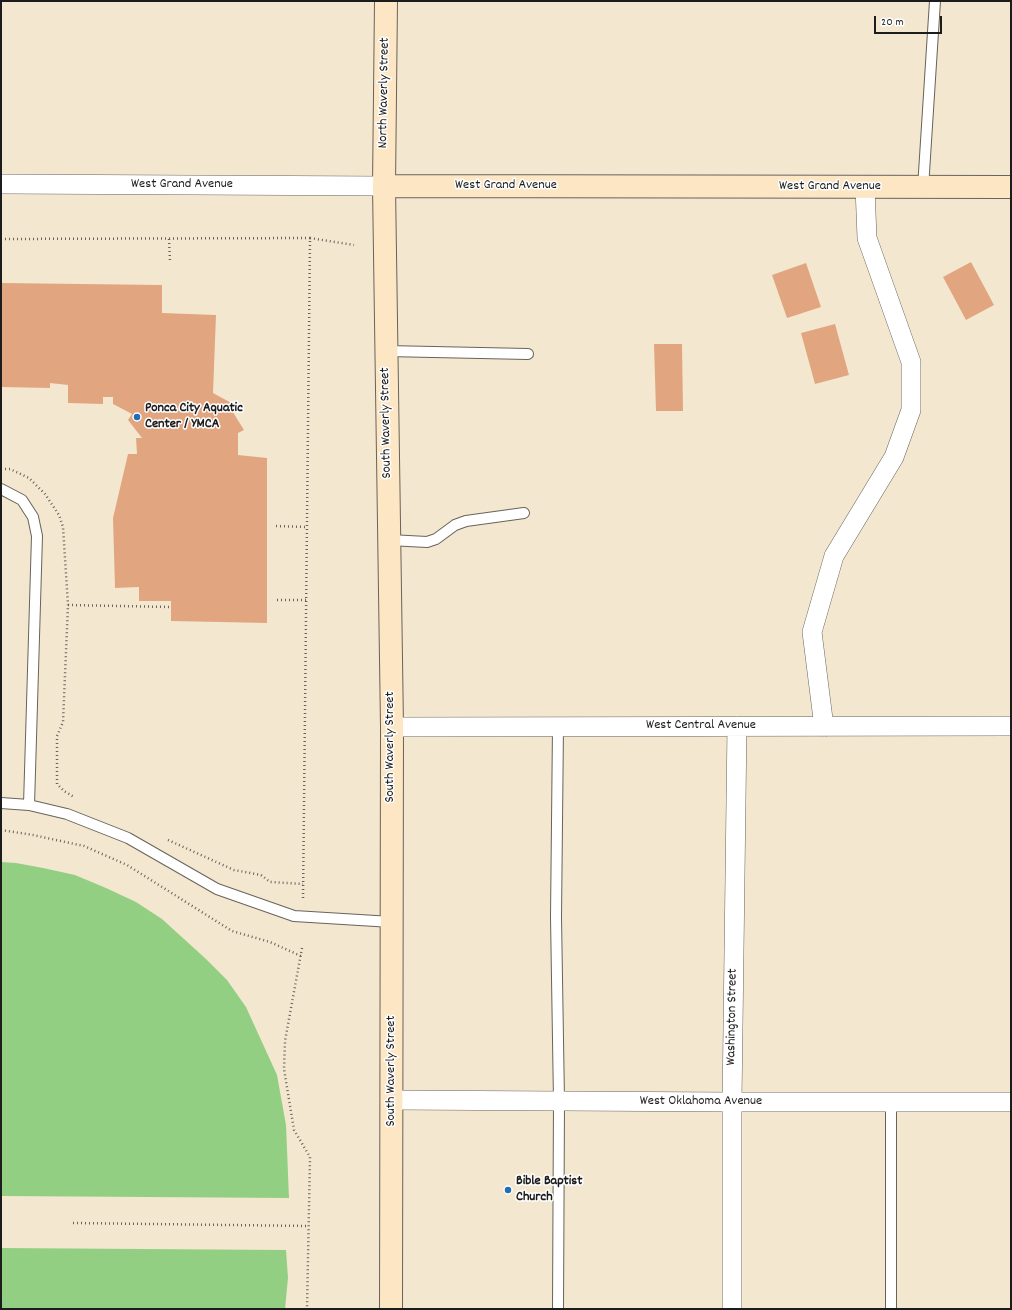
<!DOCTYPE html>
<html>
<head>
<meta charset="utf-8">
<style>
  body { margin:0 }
  #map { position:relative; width:1012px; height:1310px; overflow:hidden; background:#f4e7d0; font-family:Dekko,sans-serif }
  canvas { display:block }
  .frame { position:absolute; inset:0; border:2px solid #1c1c1c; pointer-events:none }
  .scale { position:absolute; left:874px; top:16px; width:68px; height:18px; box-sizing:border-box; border:2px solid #1c1c1c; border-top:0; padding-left:5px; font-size:12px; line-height:14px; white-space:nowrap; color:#1c1c1c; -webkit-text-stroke:3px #fff; paint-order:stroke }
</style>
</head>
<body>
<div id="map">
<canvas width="1012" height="1310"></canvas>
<div class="frame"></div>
<div class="scale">20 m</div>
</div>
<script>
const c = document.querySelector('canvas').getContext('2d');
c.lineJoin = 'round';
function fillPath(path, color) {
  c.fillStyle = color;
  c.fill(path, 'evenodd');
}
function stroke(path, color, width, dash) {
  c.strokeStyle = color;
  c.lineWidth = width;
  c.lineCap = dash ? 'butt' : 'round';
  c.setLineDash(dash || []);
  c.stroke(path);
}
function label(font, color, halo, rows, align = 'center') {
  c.font = font + ' Dekko,sans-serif';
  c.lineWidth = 3;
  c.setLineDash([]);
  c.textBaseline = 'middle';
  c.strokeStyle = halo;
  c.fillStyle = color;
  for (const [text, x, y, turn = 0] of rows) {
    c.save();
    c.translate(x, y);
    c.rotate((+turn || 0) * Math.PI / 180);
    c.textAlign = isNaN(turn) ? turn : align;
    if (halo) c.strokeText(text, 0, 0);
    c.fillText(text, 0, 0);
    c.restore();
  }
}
fillPath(new Path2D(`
  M1 862 16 863 43 868 75 875 106 888 136 902 162 919 206 959 227 980 246 1007 277 1075 286 1125 289 1198 1 1196Z
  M1 1248 286 1250 288 1278 285 1309H1Z`), '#93cf83');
fillPath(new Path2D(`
  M971 262 994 305 966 320 943 277Z
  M806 263 821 307 787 318 772 275Z
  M1 283 162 285V313L216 315 213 393 235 405 231 409 244 430 238 433V455L267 458V623L171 621V601H139V587L115 588 113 518 128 454H137L136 438H142L128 420 132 414 113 404V397H103V404L68 403V385L50 383V388L1 387Z
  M835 324 849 375 815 384 801 333Z
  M654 344H682L683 411H656Z`), '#e1a680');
const service = new Path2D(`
  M923 188 935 1
  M386 351 528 354
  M1 489 22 500 33 517 37 536 29 805
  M389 540 427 542 436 539 455 525 466 521 524 513
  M1 803 29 805 67 814 128 838 217 889 294 916 392 922
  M891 1102V1309
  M558 1309 559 1101 556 917 558 727`);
const minor = new Path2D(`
  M1 184 384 186
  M392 727C598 726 805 727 1011 726
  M824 727 812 632 834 556 894 457 911 410V362L867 238 865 187
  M392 1100 732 1102H1011
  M732 1309V1102L737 726`);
const secondary = new Path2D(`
  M386 1 384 186 392 727 391 1309
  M384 186 1011 187`);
stroke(service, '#68635b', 12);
stroke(minor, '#68635b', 20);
stroke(secondary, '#68635b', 24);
stroke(new Path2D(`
  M310 238 354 245
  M1 239 310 238 303 900
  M169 239 170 262
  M1 469H10L29 478 45 494 59 515 63 527 68 605 63 722 57 736V784L64 791 74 797
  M276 526 307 527
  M277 600H306
  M68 605 171 607
  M1 830 33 835 84 846 127 865 232 931 270 942 301 956
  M168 840 234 870 261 875 270 882 303 884
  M302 948 285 1041 284 1069 294 1130 310 1157 307 1309
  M73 1223 308 1226`), '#68635b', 2.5, [1, 3]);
stroke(service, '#fff', 10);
stroke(minor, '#fff', 19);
stroke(secondary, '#fce6c4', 22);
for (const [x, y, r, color] of [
  [137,417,4,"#1f6fb2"],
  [508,1190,4,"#1f6fb2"]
]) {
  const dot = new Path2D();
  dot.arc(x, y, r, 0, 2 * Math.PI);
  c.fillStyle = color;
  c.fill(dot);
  stroke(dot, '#fff', 1.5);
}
label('14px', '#1c1c1c', '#fff', [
  ["North Waverly Street",385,93,-89],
  ["West Grand Avenue",182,185],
  ["West Grand Avenue",506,186],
  ["West Grand Avenue",830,187],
  ["South Waverly Street",387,423,-91],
  ["West Central Avenue",701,726],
  ["South Waverly Street",391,747,-90],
  ["Washington Street",733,1017,-89],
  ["South Waverly Street",392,1071,-90],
  ["West Oklahoma Avenue",701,1102]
]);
label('bold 14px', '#1c1c1c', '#fff', [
  ["Ponca City Aquatic",145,409],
  ["Center / YMCA",145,425],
  ["Bible Baptist",516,1182],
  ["Church",516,1198]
], 'left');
</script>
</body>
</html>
